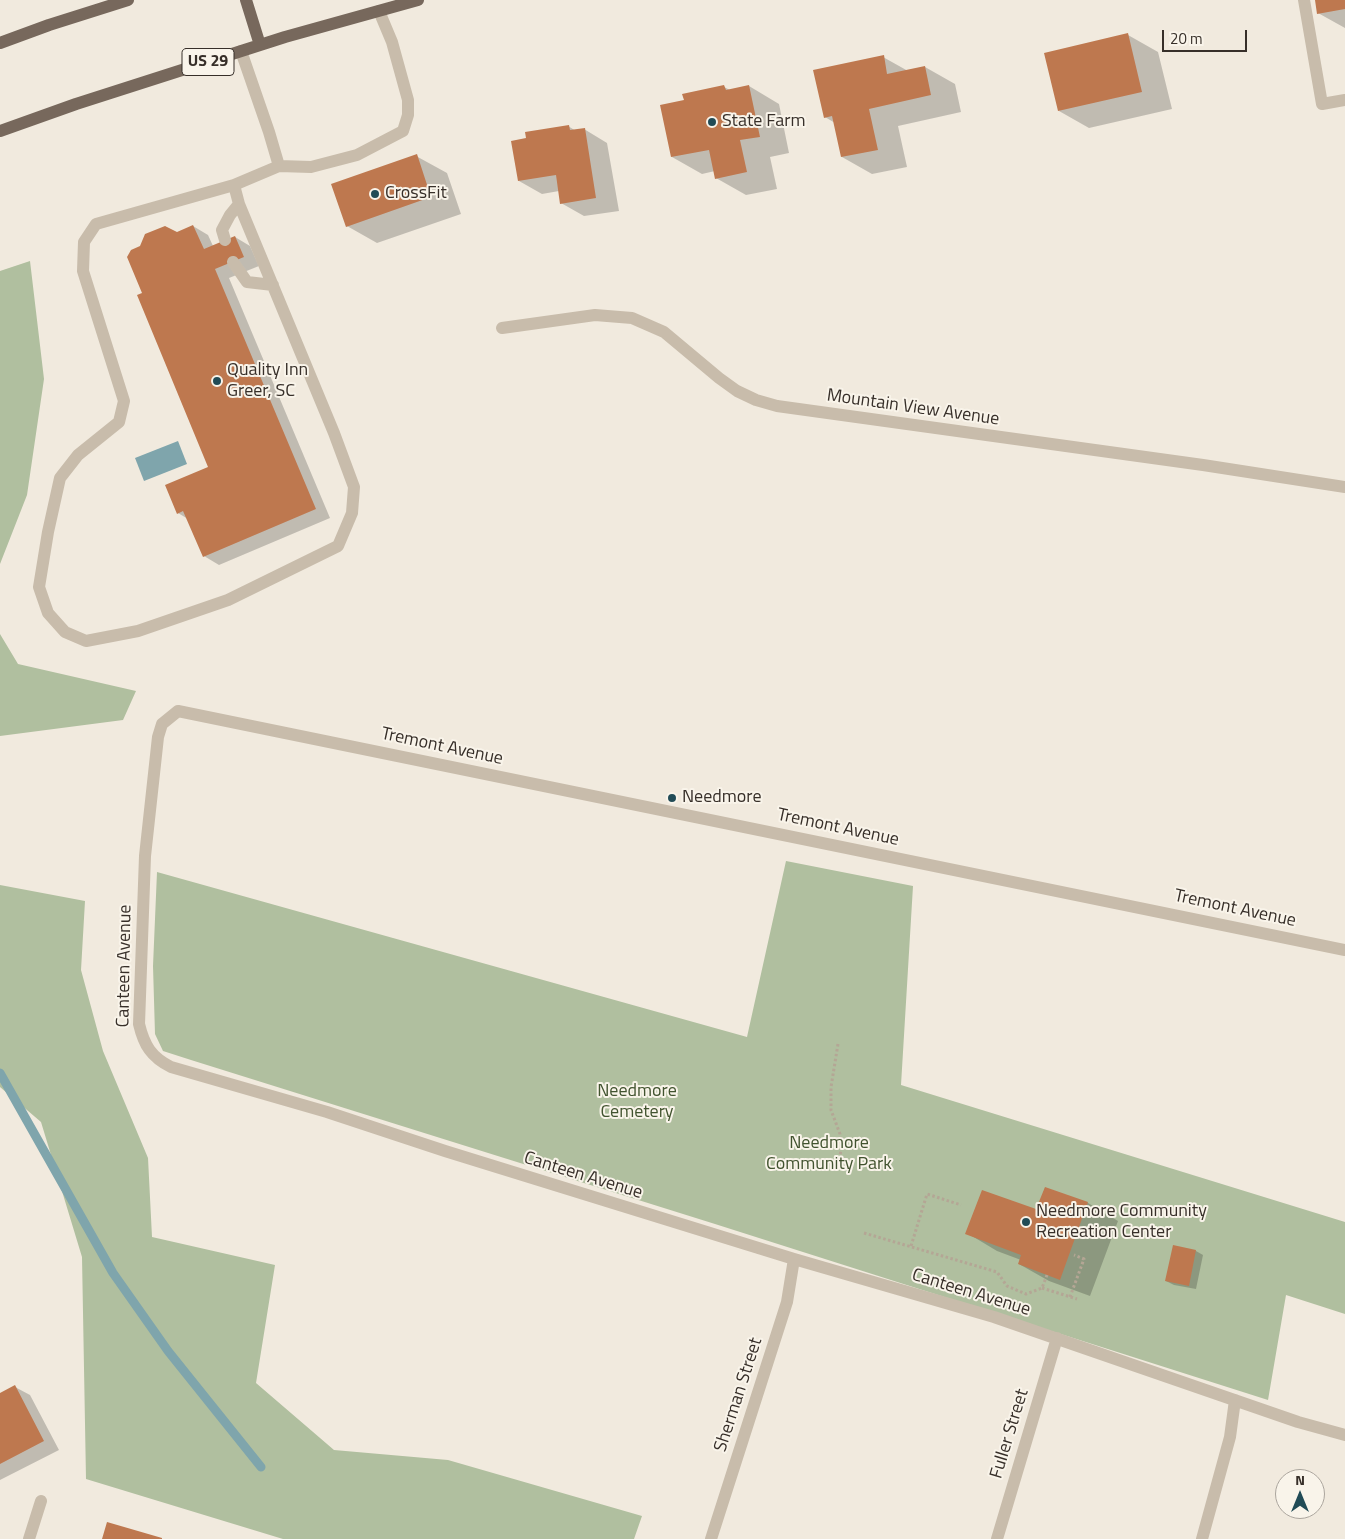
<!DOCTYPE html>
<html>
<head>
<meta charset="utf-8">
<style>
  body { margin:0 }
  #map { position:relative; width:1345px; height:1539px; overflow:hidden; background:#f1eade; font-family:"Titillium Web",sans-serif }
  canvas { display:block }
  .north { position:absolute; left:1275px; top:1469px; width:50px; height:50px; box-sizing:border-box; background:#f9f4ea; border:1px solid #aba59d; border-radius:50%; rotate:0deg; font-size:14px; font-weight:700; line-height:20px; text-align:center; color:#372f29 }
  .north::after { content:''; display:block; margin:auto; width:18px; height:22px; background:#214b56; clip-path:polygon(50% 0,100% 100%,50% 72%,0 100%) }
  .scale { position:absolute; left:1162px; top:30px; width:85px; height:22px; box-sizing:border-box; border:2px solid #372f29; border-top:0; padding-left:6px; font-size:15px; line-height:18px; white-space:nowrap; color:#372f29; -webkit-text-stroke:4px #f9f4ea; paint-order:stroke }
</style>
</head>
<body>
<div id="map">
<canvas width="1345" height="1539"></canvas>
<div class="north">N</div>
<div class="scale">20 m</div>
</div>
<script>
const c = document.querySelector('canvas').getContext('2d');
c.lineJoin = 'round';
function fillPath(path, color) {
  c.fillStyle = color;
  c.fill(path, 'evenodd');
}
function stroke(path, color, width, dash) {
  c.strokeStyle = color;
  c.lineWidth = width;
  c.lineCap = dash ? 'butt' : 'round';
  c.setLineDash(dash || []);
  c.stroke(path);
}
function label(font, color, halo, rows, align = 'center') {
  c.font = font + ' "Titillium Web",sans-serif';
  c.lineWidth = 4;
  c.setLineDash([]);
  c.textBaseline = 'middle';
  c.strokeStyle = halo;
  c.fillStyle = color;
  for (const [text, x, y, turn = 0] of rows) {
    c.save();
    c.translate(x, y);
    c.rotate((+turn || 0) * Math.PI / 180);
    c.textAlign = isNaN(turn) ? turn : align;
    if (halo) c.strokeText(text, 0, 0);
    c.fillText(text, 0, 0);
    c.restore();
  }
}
fillPath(new Path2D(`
  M30 261 44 379 27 495 0 564V271Z
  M0 634 18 664 136 691 123 720 0 736Z
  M786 861 913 886 901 1085 1345 1222V1314L1286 1295 1268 1400 715 1224 191 1060 163 1051 155 1034 153 966 157 872 747 1037Z
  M0 885 85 901 81 970 103 1051 148 1158 152 1237 275 1265 256 1383 334 1450 448 1460 642 1516 634 1539H283L86 1479 82 1257 41 1122 0 1087Z`), '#b0bf9f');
fillPath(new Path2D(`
  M178 441 187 464 144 481 135 458Z`), '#7fa5ac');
fillPath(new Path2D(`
  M1316 0H1345V28L1318 13Z
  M1128 35 1158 52 1172 109 1089 128 1059 111Z
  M883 57 908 71 925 67 955 84 961 112 898 126 907 167 872 174 842 157 835 123 825 117Z
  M749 86 779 104 789 153 770 157 777 189 746 195 716 178 715 171 702 174 672 157 685 101 724 87 730 90Z
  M568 126 576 131 584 129 607 143 619 211 584 216 561 203 559 191 542 194 519 181Z
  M416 156 447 173 461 214 377 243 347 226Z
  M193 226 208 235 213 246 235 237 250 246 259 266 229 278 330 518 219 565 204 556 188 519 178 513 210 468 144 294 177 233Z
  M1045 1188 1088 1203 1118 1221 1090 1296 1049 1281 1019 1264 1021 1260 997 1251 967 1233 1037 1211Z
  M1174 1247 1196 1251 1203 1255 1196 1289 1174 1285 1166 1281Z
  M15 1387 30 1395 59 1450 0 1480V1394Z`), '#0003');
stroke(new Path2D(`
  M0 1073 113 1273 168 1351 261 1467`), '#7fa5ac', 9);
fillPath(new Path2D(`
  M1315 0H1345V9L1317 14Z
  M1128 33 1142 92 1058 111 1044 53Z
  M884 55 887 74 925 66 931 95 869 109 878 150 841 157 832 116 824 118 813 70Z
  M724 85 726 90 749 85 760 137 740 140 747 172 715 179 709 150 671 157 660 105 684 100 682 94Z
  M569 125 570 130 585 128 596 198 560 204 556 175 518 181 511 141 526 138 525 132Z
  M417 154 431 197 346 227 331 184Z
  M193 225 204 249 235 236 244 257 215 269 316 509 203 557 183 511 177 514 165 485 208 467 137 295 142 293 127 257 131 250 140 246 145 234 165 226 177 232Z
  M1045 1187 1088 1202 1060 1280 1018 1264 1021 1255 965 1234 982 1190 1036 1209Z
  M1173 1245 1196 1250 1189 1286 1165 1281Z
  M15 1385 44 1441 0 1464V1393Z
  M107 1522 162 1538V1539H102Z`), '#be784f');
stroke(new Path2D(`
  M838 1044 831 1087V1110L840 1134 841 1150 838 1167
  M864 1233 997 1272 1007 1286 1026 1294 1042 1288 1047 1275
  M911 1246 927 1194 961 1205
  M1042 1288 1077 1299
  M1070 1297 1084 1259 1074 1255`), '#b4a695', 3, [2.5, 2.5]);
stroke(new Path2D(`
  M1304 0 1322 104 1345 100
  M279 166 311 167 357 155 403 131 408 115V100L392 42 379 11
  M234 185 239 204 334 433 354 487 352 513 338 546 228 600 138 631 86 641 65 632 48 613 39 587 48 532 60 478 78 455 119 422 124 401 83 271 84 242 96 224 234 185 279 166 269 132 241 51
  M225 240 222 230 230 215 239 204
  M233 262 247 282 273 285
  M29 1539 41 1501`), '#c8bcab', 12);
stroke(new Path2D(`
  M502 328 595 315 632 318 664 332 719 378 737 391 756 400 777 406 1203 465 1345 487
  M1345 950 178 711 162 724 158 737 145 856 139 1024C144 1045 151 1057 171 1067L327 1112 445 1151 794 1259 994 1317 1298 1422 1345 1435
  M711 1539 787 1302 794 1259
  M997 1539 1057 1338
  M1202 1539 1230 1437 1235 1400`), '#c8bcab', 12);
stroke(new Path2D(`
  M246 0 260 45
  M0 43 49 25 128 0
  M0 131 76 104 285 37 418 0`), '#77685c', 12);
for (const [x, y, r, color] of [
  [712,122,5,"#214b56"],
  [375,194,5,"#214b56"],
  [217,381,5,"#214b56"],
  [672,798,5,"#214b56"],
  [1026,1222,5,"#214b56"]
]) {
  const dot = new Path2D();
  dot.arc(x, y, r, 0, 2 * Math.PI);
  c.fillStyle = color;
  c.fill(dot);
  stroke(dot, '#f9f4ea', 2);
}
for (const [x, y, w] of [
  [208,62,52]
]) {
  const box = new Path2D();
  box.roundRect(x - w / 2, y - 13.5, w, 27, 4);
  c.fillStyle = '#f9f4ea';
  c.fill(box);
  stroke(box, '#372f29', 1);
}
label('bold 16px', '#372f29', null, [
  ["US 29",208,62]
]);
label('18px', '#372f29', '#f9f4ea', [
  ["State Farm",722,122],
  ["CrossFit",385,194],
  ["Quality Inn",227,371],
  ["Greer, SC",227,392],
  ["Needmore",682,798],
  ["Needmore Community",1036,1212],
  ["Recreation Center",1036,1233]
], 'left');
label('18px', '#372f29', '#f9f4ea', [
  ["Mountain View Avenue",913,408,8],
  ["Tremont Avenue",442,747,12],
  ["Tremont Avenue",838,828,12],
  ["Tremont Avenue",1235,909,12],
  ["Canteen Avenue",125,966,-89],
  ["Canteen Avenue",583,1176,17],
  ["Canteen Avenue",971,1293,17],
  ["Sherman Street",739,1395,-72],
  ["Fuller Street",1010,1434,-73]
]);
label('18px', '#41532f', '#f9f4ea', [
  ["Needmore",637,1092],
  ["Cemetery",637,1113],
  ["Needmore",829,1144],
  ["Community Park",829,1165]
]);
</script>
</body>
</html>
